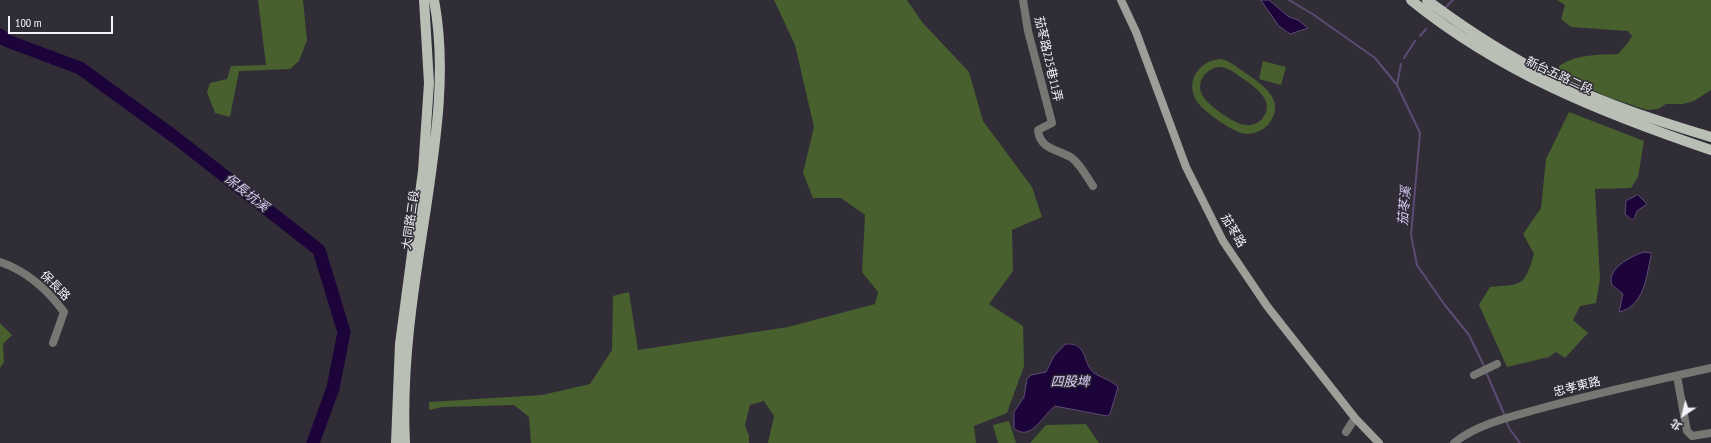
<!DOCTYPE html>
<html>
<head>
<meta charset="utf-8">
<style>
  body { margin:0 }
  #map { position:relative; width:1711px; height:443px; overflow:hidden; background:#302d37; font-family:"PT Sans Narrow","Noto Sans TC",sans-serif }
  canvas { display:block }
  .north { position:absolute; left:1663px; top:395px; width:40px; height:40px; -webkit-text-stroke:3px #302d37; paint-order:stroke; rotate:215deg; font-size:11px; font-weight:700; line-height:16px; text-align:center; color:#f4f2f8 }
  .north::after { content:''; display:block; margin:auto; width:14px; height:18px; background:#f4f2f8; clip-path:polygon(50% 0,100% 100%,50% 72%,0 100%) }
  .scale { position:absolute; left:8px; top:16px; width:105px; height:18px; box-sizing:border-box; border:2px solid #f4f2f8; border-top:0; padding-left:5px; font-size:12px; line-height:14px; white-space:nowrap; color:#f4f2f8; -webkit-text-stroke:3px #302d37; paint-order:stroke }
</style>
</head>
<body>
<div id="map">
<canvas width="1711" height="443"></canvas>
<div class="north">北</div>
<div class="scale">100 m</div>
</div>
<script>
const c = document.querySelector('canvas').getContext('2d');
c.lineJoin = 'round';
function fillPath(path, color) {
  c.fillStyle = color;
  c.fill(path, 'evenodd');
}
function stroke(path, color, width, dash) {
  c.strokeStyle = color;
  c.lineWidth = width;
  c.lineCap = dash ? 'butt' : 'round';
  c.setLineDash(dash || []);
  c.stroke(path);
}
function label(font, color, halo, rows, align = 'center') {
  c.font = font + ' "PT Sans Narrow","Noto Sans TC",sans-serif';
  c.lineWidth = 3;
  c.setLineDash([]);
  c.textBaseline = 'middle';
  c.strokeStyle = halo;
  c.fillStyle = color;
  for (const [text, x, y, turn = 0] of rows) {
    c.save();
    c.translate(x, y);
    c.rotate((+turn || 0) * Math.PI / 180);
    c.textAlign = isNaN(turn) ? turn : align;
    if (halo) c.strokeText(text, 0, 0);
    c.fillText(text, 0, 0);
    c.restore();
  }
}
fillPath(new Path2D(`
  M258 0H303L307 40 299 61 290 69 239 71 230 117 215 113 207 92 210 83 227 79 231 66 266 65Z
  M774 0H907L922 22 969 72 983 121 1032 187 1042 217 1012 230 1013 271 989 304 1023 326 1024 366 1007 413 974 426 976 443H768L774 416 764 401 750 405 745 425 749 436V443H531L529 417 514 405 443 407 429 410V402L542 395 590 384 612 350 613 296 629 292 638 350 788 327 875 304 878 292 862 272 865 215 841 198H813L803 173 814 127 795 45Z
  M1557 0H1711V90L1694 101 1683 104H1666L1658 109 1647 110 1608 97 1559 74V66C1577 54 1597 55 1618 54L1627 44 1632 36 1628 31 1571 27 1561 19 1565 5Z
  M1221 59C1230 61 1237 67 1244 72 1262 84 1288 101 1268 125 1262 131 1254 134 1246 134 1234 133 1202 111 1196 100 1185 80 1200 60 1221 59ZM1218 67C1229 67 1236 74 1245 80 1257 89 1276 102 1262 119 1258 123 1252 126 1246 125 1236 125 1211 107 1205 99 1194 86 1203 70 1218 67Z
  M1263 61 1286 67 1281 85 1259 79Z
  M1569 112 1644 141 1638 177 1631 188 1595 189 1600 279 1596 303 1580 306 1573 320 1588 333 1565 358 1556 352 1549 357 1507 367 1479 305 1490 287C1523 284 1524 287 1534 254L1523 234 1541 208 1546 159Z
  M0 323 12 335 3 344 4 362 0 368Z
  M1009 421 1016 443H998L993 425Z
  M1086 424 1099 443H1030L1046 425Z`), '#485f2e');
const water = new Path2D(`
  M1261 0H1269L1289 17 1298 20 1308 28 1290 34 1279 26Z
  M1638 195 1647 204 1637 211 1634 219 1632 220 1625 214 1626 201Z
  M1644 252 1651 253V256C1646 278 1644 306 1619 312L1623 294 1612 285C1606 269 1631 256 1644 252Z
  M1066 344C1088 342 1082 363 1094 373 1102 378 1111 380 1118 387L1110 414 1107 416 1055 406C1043 415 1030 443 1014 428V412L1024 397 1027 379 1031 375 1046 372 1054 356Z`);
fillPath(water, '#1c0339');
stroke(water, '#5d4b72', 1);
stroke(new Path2D(`
  M1289 0 1314 15 1375 58 1397 85 1420 133 1411 235 1417 265 1444 304 1469 335 1485 368
  M1444 9 1453 0
  M1420 36 1426 29
  M1404 58 1415 41
  M1397 85 1401 64
  M1486 372 1505 416
  M1506 420 1509 428 1520 443`), '#5d4b72', 2);
stroke(new Path2D(`
  M0 35 5 40 80 68 176 138 319 250 344 332 333 388 313 443`), '#1c0339', 13);
stroke(new Path2D(`
  M1023 0 1028 31 1052 123 1038 130C1040 150 1058 149 1072 158 1080 164 1087 177 1093 186
  M0 262C27 271 47 289 64 312L53 343
  M1474 375 1497 364
  M1677 376 1687 431 1692 436 1711 433
  M1346 432 1355 418
  M1454 443C1476 425 1509 417 1535 410 1593 394 1652 381 1711 368`), '#757772', 8);
stroke(new Path2D(`
  M1121 0 1136 32 1186 167 1223 241 1267 306 1355 418 1379 443`), '#9ca098', 8);
stroke(new Path2D(`
  M1411 0C1501 73 1602 113 1711 150
  M1427 0C1467 30 1509 57 1554 79 1604 104 1658 121 1711 137
  M396 443 400 344 423 171 429 83 424 0
  M405 443C401 364 414 285 426 208 436 140 447 68 434 0`), '#babfb5', 10);
label('12px', '#f4f2f8', '#302d37', [
  ["茄苳路225巷11弄",1048,59,77],
  ["新台五路二段",1559,76,25],
  ["大同路三段",411,220,-82],
  ["茄苳路",1233,231,59],
  ["保長路",55,286,45],
  ["忠孝東路",1577,387,-14]
]);
label('italic 13px', '#d8ccf7', '#302d37', [
  ["保長坑溪",246,193,38],
  ["茄苳溪",1405,206,-85],
  ["四股埤",1070,382]
]);
</script>
</body>
</html>
